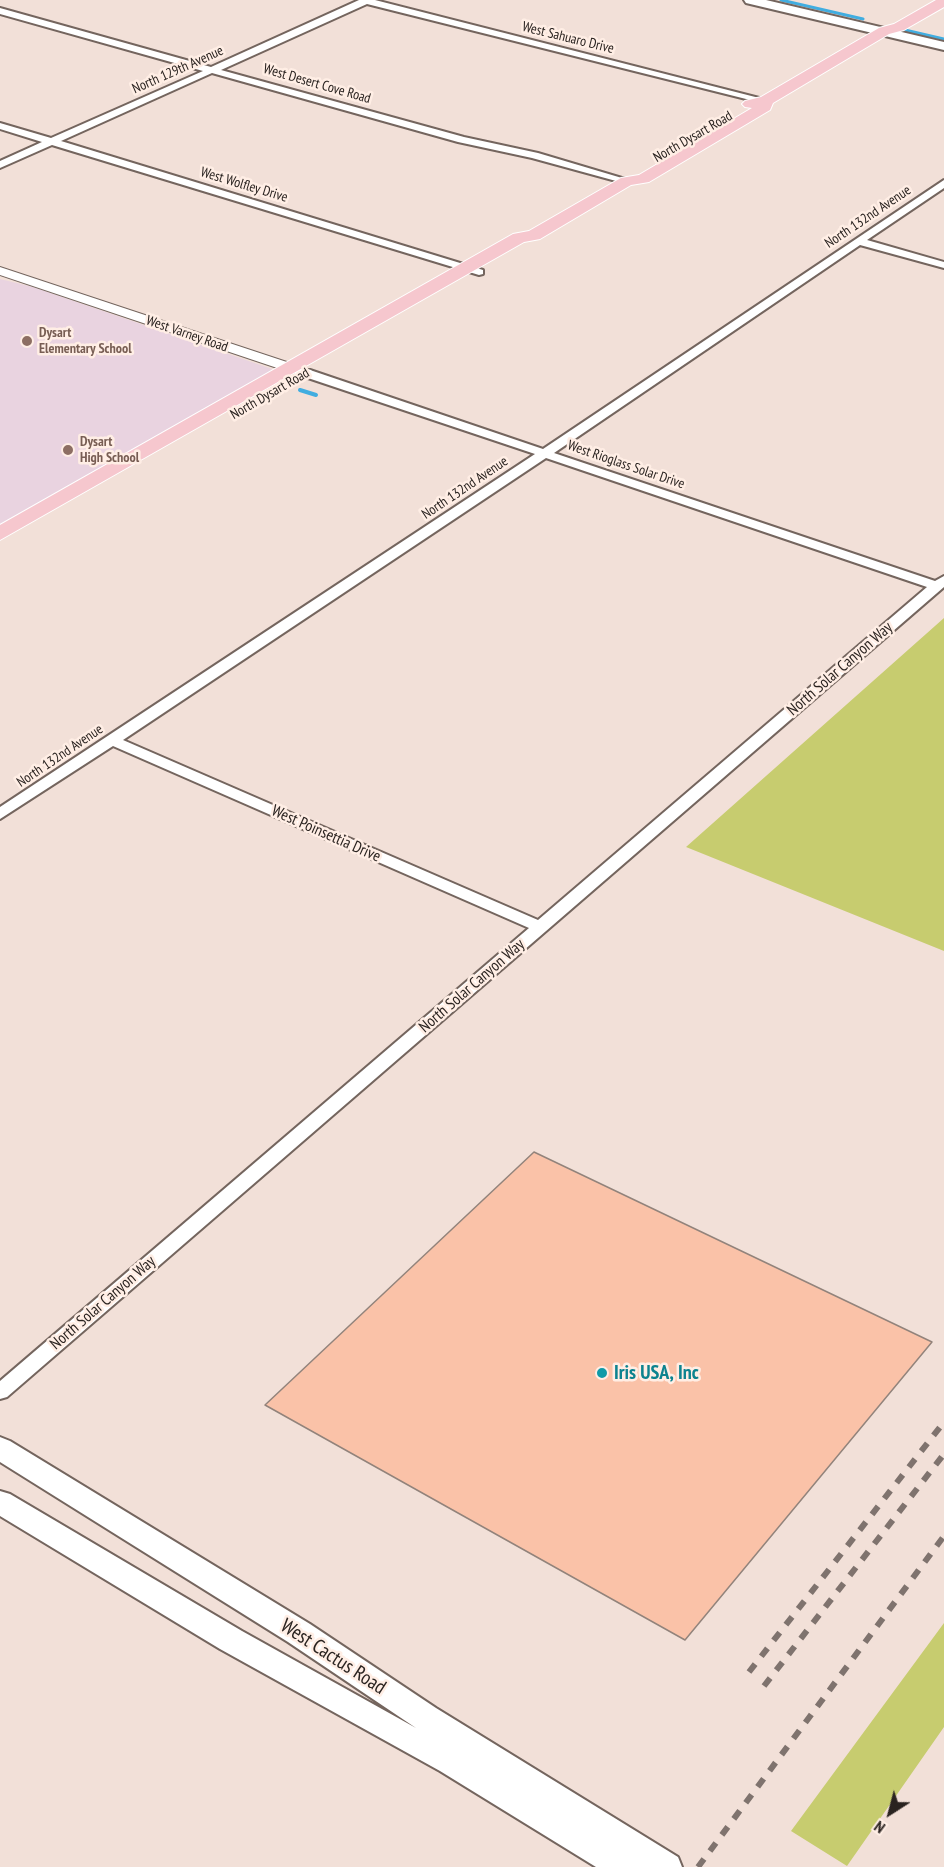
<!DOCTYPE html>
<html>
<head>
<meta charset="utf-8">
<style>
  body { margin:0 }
  #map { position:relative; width:944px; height:1867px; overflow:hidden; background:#f2e0d8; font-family:"PT Sans Narrow",sans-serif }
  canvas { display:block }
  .north { position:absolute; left:860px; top:1783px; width:60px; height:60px; -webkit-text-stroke:4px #ffeee5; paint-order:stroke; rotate:216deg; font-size:16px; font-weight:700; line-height:24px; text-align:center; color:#2a2320 }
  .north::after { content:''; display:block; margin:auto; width:21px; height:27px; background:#2a2320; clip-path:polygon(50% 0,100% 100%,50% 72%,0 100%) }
</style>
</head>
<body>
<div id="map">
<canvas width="944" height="1867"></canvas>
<div class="north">N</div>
</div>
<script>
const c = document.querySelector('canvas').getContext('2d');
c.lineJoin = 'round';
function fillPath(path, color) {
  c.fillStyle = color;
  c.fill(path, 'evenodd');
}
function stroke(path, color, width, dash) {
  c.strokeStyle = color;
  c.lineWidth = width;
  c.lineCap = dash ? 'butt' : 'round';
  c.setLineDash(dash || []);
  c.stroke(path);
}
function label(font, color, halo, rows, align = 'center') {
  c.font = font + ' "PT Sans Narrow",sans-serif';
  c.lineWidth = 5;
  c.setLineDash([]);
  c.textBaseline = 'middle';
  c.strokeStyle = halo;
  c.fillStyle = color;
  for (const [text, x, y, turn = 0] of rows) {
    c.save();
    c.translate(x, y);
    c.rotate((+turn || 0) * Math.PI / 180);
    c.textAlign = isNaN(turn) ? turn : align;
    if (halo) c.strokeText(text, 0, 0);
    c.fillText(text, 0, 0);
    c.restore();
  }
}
fillPath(new Path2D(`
  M0 279 33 287 272 369 270 373 0 527Z`), '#e9d3e0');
fillPath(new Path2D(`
  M944 618V951L686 847Z
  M944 1623V1727L847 1866 791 1831Z`), '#c7cc6f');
stroke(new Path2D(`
  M781 0 863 19
  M905 30 944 39`), '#41ade0', 3);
stroke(new Path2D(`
  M300 390 316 395`), '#41ade0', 4);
const building = new Path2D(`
  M534 1152 932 1342 685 1640 265 1405Z`);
fillPath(building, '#fac2a8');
stroke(building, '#92837b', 1.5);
const minor = new Path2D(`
  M359 0H375L771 101 766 104 367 4 221 70 464 137 538 153 632 181 627 184 532 158 458 142 212 73 61 141 483 270V274L479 275 52 145 0 168V161L42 142 0 129V123L51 138 203 71 0 14V8L211 67Z
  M944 180V188L867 240 944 262V268L860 245 554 453 935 581 944 576V587L7 1397 0 1399V1381L529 928 113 746 0 819V807L535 454 302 376V370H310L543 449ZM546 458 927 587 538 920 123 740Z`);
const tertiary = new Path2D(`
  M0 267 311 370 313 373 311 376H301L0 275Z`);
const secondary = new Path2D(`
  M744 0H766L944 42V50L746 3Z
  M0 1437 10 1441 310 1624 436 1708 678 1857 682 1867H596L440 1771 220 1649 0 1516V1491L10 1494 242 1631 416 1728 288 1642 0 1462Z`);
const primary = new Path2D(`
  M936 0H944V7L904 30 889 34 773 103 770 110 649 182 631 185 540 239 524 242 0 540V525L513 234 529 231 621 178 639 175 752 108 745 107 742 104 745 101 761 97 879 28 894 24Z`);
stroke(minor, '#74655e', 4);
stroke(tertiary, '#74655e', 2);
stroke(secondary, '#74655e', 4);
stroke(primary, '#fff', 2);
fillPath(minor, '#fff');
fillPath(tertiary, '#fff');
fillPath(secondary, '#fff');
fillPath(primary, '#f6c7ce');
stroke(new Path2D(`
  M749 1672 944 1422
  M764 1686 944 1454
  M698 1867 944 1536`), '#7f736e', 6, [10, 10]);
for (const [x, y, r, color] of [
  [27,341,6,"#8d6e63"],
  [68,450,6,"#8d6e63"],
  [602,1373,6,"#0f9aa8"]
]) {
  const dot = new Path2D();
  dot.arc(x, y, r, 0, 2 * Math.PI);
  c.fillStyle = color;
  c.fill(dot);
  stroke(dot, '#ffeee5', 2);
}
label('14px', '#2a2320', '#ffeee5', [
  ["West Sahuaro Drive",568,38,14],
  ["North 129th Avenue",178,70,-24],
  ["West Desert Cove Road",317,84,16],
  ["North Dysart Road",693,137,-30],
  ["West Wolfley Drive",244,185,17],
  ["North 132nd Avenue",868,217,-34],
  ["West Varney Road",187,334,19],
  ["North Dysart Road",270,394,-30],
  ["West Rioglass Solar Drive",626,465,19],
  ["North 132nd Avenue",465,488,-34],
  ["North 132nd Avenue",60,756,-34]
]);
label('bold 14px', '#785e54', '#ffeee5', [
  ["Dysart",39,333],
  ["Elementary School",39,349],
  ["Dysart",80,442],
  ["High School",80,458]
], 'left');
label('16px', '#2a2320', '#ffeee5', [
  ["North Solar Canyon Way",840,669,-41],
  ["West Poinsettia Drive",326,834,24],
  ["North Solar Canyon Way",472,986,-41],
  ["North Solar Canyon Way",103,1303,-41]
]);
label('bold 20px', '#0d838f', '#ffeee5', [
  ["Iris USA, Inc",614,1373]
], 'left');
label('20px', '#2a2320', '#ffeee5', [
  ["West Cactus Road",333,1657,33]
]);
</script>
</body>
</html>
